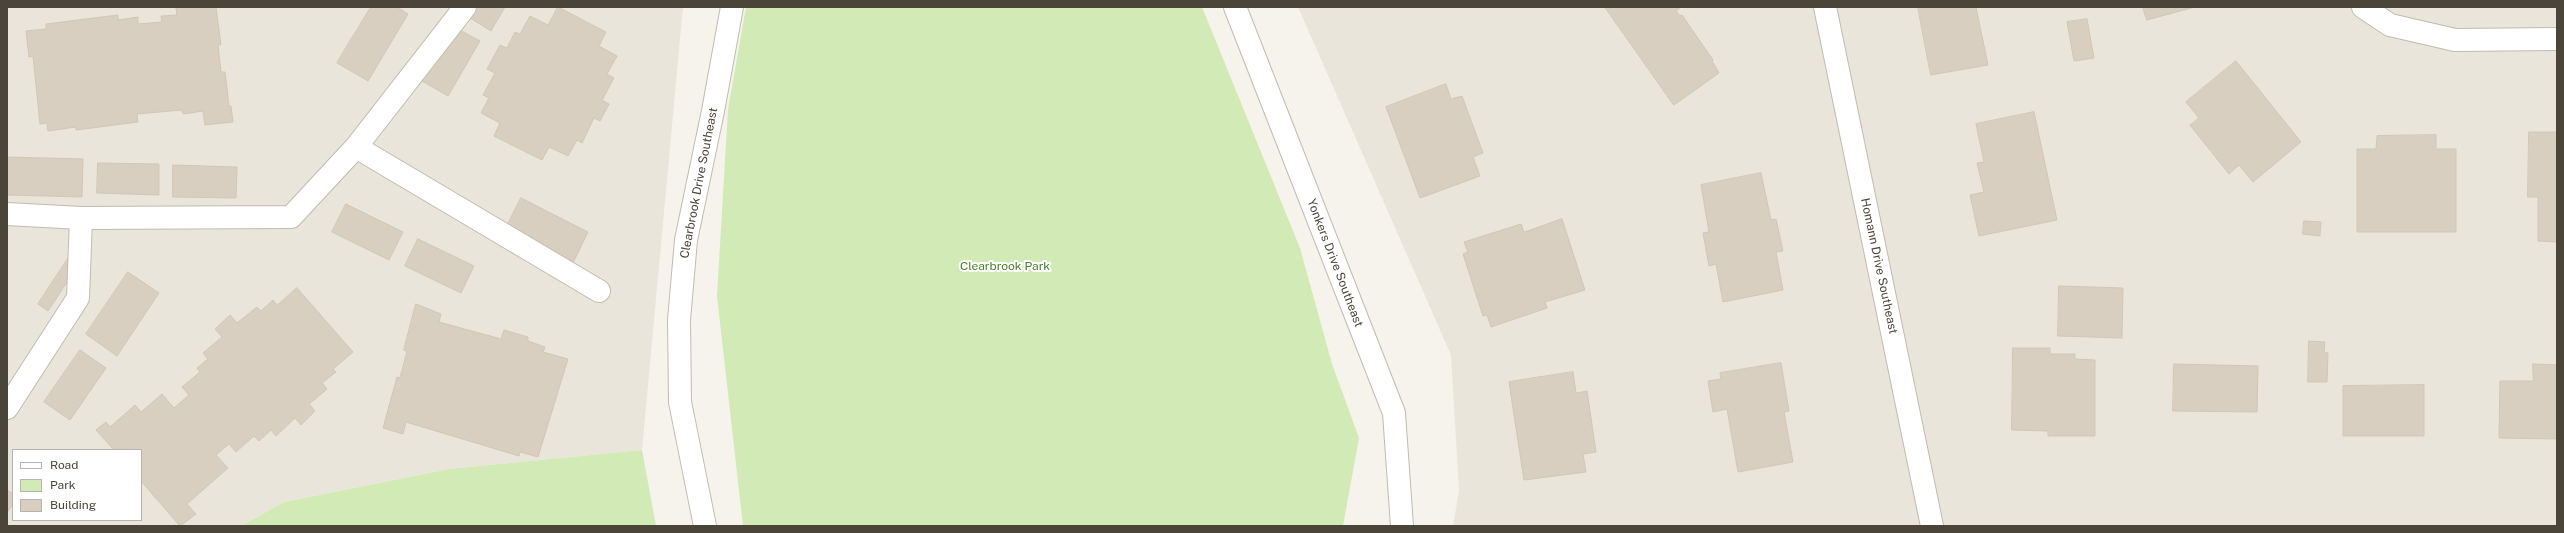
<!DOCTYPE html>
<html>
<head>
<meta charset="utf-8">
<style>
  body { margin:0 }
  #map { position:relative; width:2564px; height:533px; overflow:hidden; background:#f6f3ec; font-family:"Public Sans",sans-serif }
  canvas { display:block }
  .frame { position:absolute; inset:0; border:8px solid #4b4439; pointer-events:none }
  .legend { position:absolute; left:12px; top:449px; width:130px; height:72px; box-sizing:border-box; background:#fff; border:1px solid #b7b4b0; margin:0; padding:5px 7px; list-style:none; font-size:12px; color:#4b4439 }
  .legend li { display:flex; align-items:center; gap:8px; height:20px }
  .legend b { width:20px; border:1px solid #b7b4b0 }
</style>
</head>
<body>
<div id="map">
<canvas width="2564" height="533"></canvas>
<div class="frame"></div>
<ul class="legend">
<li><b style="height:5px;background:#fff"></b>Road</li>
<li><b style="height:11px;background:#d2eab5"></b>Park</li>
<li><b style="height:11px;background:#d8cfc1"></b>Building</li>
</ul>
</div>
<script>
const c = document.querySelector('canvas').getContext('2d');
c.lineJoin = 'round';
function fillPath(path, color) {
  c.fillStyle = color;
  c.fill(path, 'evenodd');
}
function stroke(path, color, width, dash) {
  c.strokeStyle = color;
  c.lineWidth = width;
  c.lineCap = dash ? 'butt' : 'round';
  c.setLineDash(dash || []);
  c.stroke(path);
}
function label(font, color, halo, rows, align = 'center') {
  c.font = font + ' "Public Sans",sans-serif';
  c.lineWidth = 4;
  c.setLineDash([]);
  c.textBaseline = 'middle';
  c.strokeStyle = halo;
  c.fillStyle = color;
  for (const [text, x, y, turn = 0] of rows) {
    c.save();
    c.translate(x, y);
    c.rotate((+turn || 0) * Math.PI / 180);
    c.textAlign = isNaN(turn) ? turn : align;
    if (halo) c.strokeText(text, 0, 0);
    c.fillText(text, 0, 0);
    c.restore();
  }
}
fillPath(new Path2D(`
  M7 7H683L642 450 449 469 284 502 241 526H7ZM13 450H141V520H13Z
  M1298 7H2557V526H1453L1459 491 1451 355Z`), '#eae5da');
fillPath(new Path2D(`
  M746 7H1202L1300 248 1332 364 1359 438 1343 526H743L717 296 728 109Z
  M642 450 656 526H241L284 502 449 469Z`), '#d2eab5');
const building = new Path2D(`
  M216 7 221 45H218L221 72H225L229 106H231L233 122 205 125 203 111 183 114 182 110 137 114 138 122 76 130V127L48 131 47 123 40 124 33 56 29 57 26 31 46 29V24L118 15V20L138 17V24L162 22 161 16 177 15 176 8Z
  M371 7H397L408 14 368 81 337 63Z
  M462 7H505L491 31 459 11Z
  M558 7 606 32 599 46 617 56 607 74 614 78 602 100 609 104 600 121 594 118 582 143 577 140 568 156 549 147 542 160 494 136 500 123 481 113 489 98 483 95 495 73 487 69 500 45 507 48 515 32 520 34 530 16 548 25Z
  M1605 7H1681L1676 11 1680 16 1682 15 1713 60 1712 61 1719 73 1674 105Z
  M1918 7H1976L1988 65 1931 75Z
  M2143 7H2195L2147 20Z
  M2087 19 2094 58 2074 61 2067 22Z
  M454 27 480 41 448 96 422 81Z
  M2236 61 2301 142 2253 182 2239 165 2229 174 2190 125 2199 118 2186 102Z
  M1446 84 1451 99 1462 96 1483 153 1473 157 1480 176 1420 198 1386 107Z
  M2034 112 2057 220 1979 236 1970 195 1984 192 1977 163 1984 162 1976 124Z
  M2529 132H2557V242L2538 241V197H2528Z
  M2436 135V149H2456V232H2357V149H2376L2377 136Z
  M7 157 83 159 82 197 7 195Z
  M98 163 159 164V195L97 193Z
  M173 165 237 167 236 198 173 197Z
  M1761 173 1771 220 1776 219 1783 251 1776 252 1783 290 1723 302 1716 264 1709 266 1703 233 1709 232 1701 185Z
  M521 198 588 232 572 265 504 232Z
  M346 204 403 232 389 260 332 232Z
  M1562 219 1585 290 1545 302 1547 308 1491 327 1487 315 1483 316 1463 254 1468 252 1464 242 1521 224 1524 232Z
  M2304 221 2321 222 2320 236 2303 234Z
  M418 239 474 266 461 293 405 266Z
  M71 254 81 261 48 311 38 304Z
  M128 272 159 293 117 356 86 334Z
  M2059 286 2123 288 2122 338 2058 336Z
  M297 288 353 352 333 369 336 372 322 383 327 389 309 404 315 411 301 425 295 418 276 436 271 430 259 441 254 436 236 452 229 444 216 455 228 468 187 504 196 514 180 526 141 481V450H114L96 430 106 422 110 427 135 405 141 412 162 394 174 408 189 395 182 387 200 372 197 368 208 359 203 353 222 337 215 329 230 315 237 323 257 307 261 311 273 300 277 305Z
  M416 304 441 314 439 322 501 339 504 330 528 337V341L545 347 543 352 568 359 538 457 520 452 519 456 406 422 403 434 383 428 397 377 400 378 407 351 404 350Z
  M2309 341 2325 342 2324 352 2328 353 2327 382H2308Z
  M2013 348H2050V354H2075V359L2095 360V436H2048V431L2012 430Z
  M80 350 106 368 70 420 44 402Z
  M1781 363 1789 411 1784 412 1793 462 1738 472 1727 409 1713 412 1708 381 1721 379 1720 373Z
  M2174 364 2258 366 2257 412 2173 411Z
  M2533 364 2557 365V439L2499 438 2500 381H2533Z
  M1573 372 1576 393 1587 391 1596 452 1583 454 1586 472 1524 480 1509 382Z
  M2424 385V436H2343V386Z
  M7 490 13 494V504L7 513Z`);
fillPath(building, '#d8cfc1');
stroke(building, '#d3c7b4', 1);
const minor = new Path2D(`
  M1235 7 1394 413 1402 526
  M1825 7 1932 526
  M2363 7 2390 25 2455 40 2557 39
  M356 147 599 291
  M7 214 81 218
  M7 408 78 298 81 218 291 217 356 147 465 7
  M705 526 680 402 679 320 686 240 713 111 732 7`);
stroke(minor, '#c2bbae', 24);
stroke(minor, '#fff', 22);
label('12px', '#4b4439', '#fff', [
  ["Clearbrook Drive Southeast",699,183,-79],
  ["Yonkers Drive Southeast",1335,263,69],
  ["Homann Drive Southeast",1879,266,78]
]);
label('12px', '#4a7f2a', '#fff', [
  ["Clearbrook Park",1005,266]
]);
</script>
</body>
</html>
